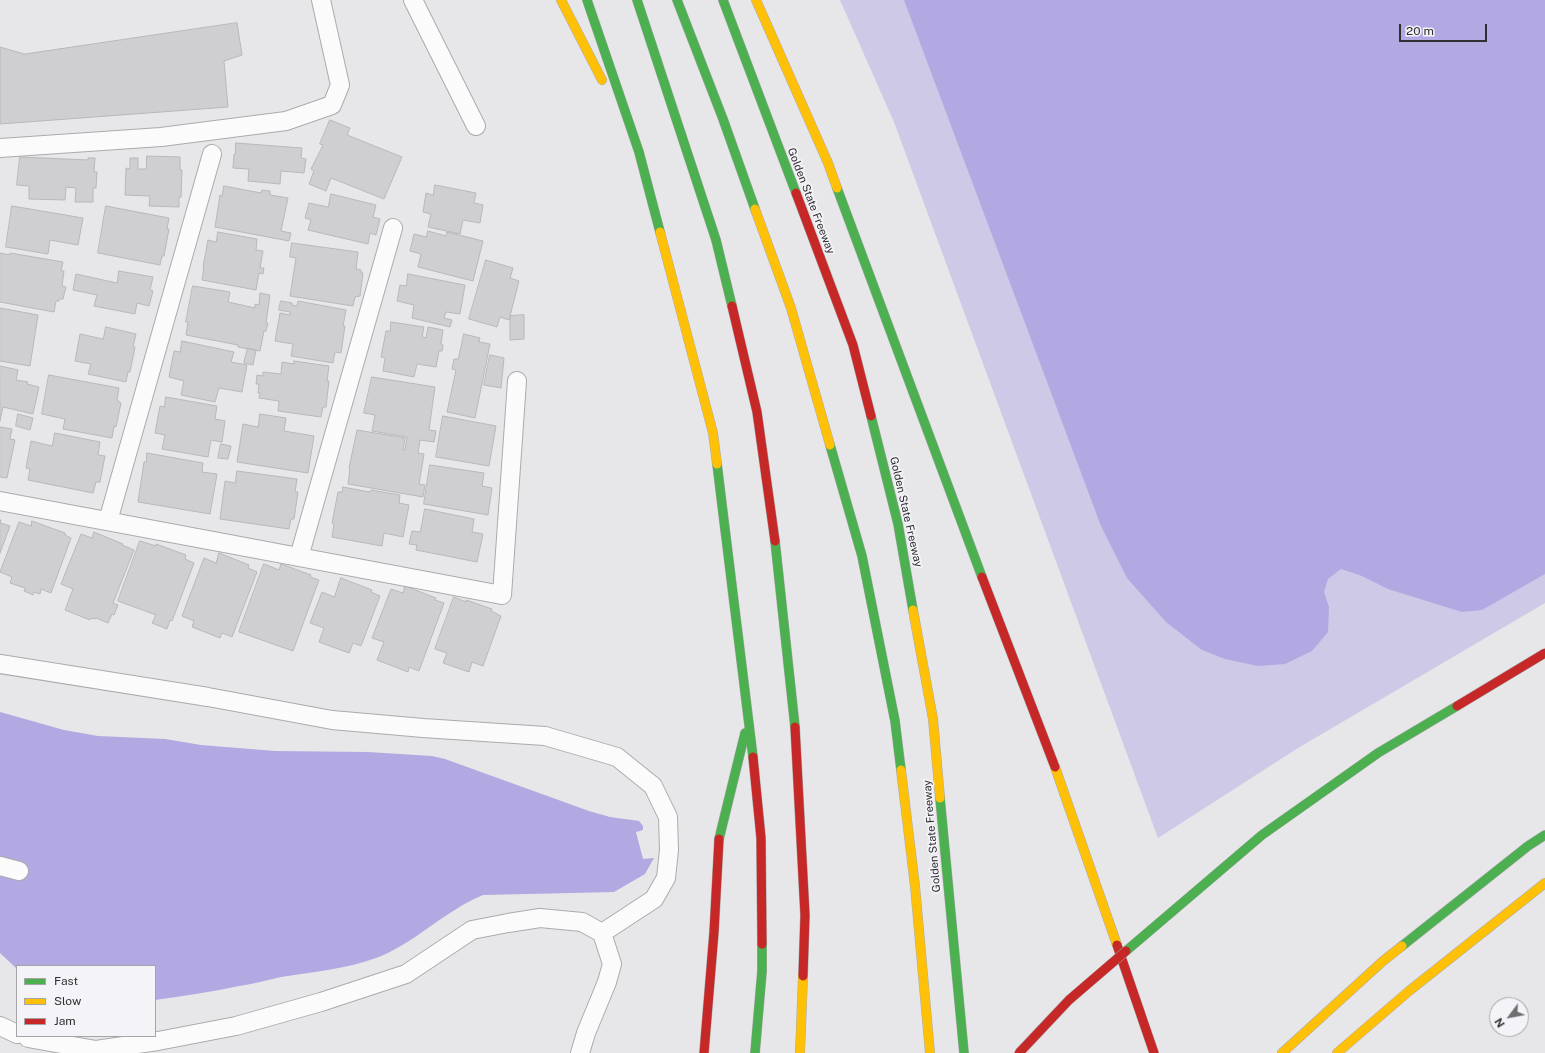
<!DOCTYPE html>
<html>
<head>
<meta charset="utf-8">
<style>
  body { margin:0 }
  #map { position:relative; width:1545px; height:1053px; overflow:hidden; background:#e7e6e9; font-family:"Public Sans",sans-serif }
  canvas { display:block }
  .legend { position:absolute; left:16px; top:965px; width:140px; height:72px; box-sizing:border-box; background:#f3f3f8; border:1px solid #a5a5a8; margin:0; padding:5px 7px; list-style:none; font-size:12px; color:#2f2f31 }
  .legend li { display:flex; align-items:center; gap:8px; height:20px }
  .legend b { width:20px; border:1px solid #a5a5a8 }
  .north { position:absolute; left:1489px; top:997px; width:40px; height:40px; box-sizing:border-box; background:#f3f3f8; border:1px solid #a5a5a8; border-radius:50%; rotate:238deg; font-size:11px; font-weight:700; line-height:16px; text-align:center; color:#2f2f31 }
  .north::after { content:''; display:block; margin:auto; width:14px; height:18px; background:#6f6f71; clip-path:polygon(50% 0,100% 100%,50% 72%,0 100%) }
  .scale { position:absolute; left:1399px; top:24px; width:88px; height:18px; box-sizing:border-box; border:2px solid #2f2f31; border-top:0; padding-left:5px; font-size:12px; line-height:14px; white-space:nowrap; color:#2f2f31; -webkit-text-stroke:3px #f3f3f8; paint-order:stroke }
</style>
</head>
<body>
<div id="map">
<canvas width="1545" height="1053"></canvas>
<ul class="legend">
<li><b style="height:5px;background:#4caf50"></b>Fast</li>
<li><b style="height:5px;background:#ffc107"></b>Slow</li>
<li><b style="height:5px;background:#c62828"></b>Jam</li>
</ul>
<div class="north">N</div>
<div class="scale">20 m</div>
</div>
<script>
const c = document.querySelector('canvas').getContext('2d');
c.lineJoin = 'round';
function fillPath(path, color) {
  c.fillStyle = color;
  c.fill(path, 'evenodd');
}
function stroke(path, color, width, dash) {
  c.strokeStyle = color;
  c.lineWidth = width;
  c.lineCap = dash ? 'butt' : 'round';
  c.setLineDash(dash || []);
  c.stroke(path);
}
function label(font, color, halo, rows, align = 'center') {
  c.font = font + ' "Public Sans",sans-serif';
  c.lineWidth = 3.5;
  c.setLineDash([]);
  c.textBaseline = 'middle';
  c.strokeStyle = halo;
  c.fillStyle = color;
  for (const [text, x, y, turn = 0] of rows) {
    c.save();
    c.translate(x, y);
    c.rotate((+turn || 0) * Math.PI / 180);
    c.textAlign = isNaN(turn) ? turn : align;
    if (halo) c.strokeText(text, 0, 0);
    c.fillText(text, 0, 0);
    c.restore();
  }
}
fillPath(new Path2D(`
  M840 0H1545V603L1298 748 1158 838 894 122Z`), '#cdc9e6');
fillPath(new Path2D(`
  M904 0H1545V574L1482 610 1462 612 1388 589 1362 576 1341 569 1328 579 1324 592 1329 607 1328 632 1312 651 1285 664 1258 666 1225 659 1202 650 1166 622 1127 578 1101 526Z
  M0 712 64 730 98 736 165 739 201 745 275 751 368 752 432 756 445 759 589 811 610 817 639 821 643 826V830L636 832 643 859 654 858 645 874 614 892 483 895C444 911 414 944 376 958 346 969 312 972 281 977 267 980 253 984 239 986 211 992 183 996 155 1000V966H17V969L0 953Z`), '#b2a9e2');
const building = new Path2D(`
  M237 23 242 55 224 61 228 107 0 124V47L24 54Z
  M330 120 350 128 347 135 402 157 384 199 331 178 326 191 309 184 314 171 311 169 323 145 320 144Z
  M236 143 302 148 301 158 306 159 304 173 281 171 280 184 248 181 249 169 233 168 234 154H235Z
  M147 156 180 157V170H182L181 197H179V207L149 206 150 196 125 195 126 168 130 169V158H138V169H146Z
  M20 157 88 160V158H95L94 172H97L96 188H93V202H75L76 188 66 187 65 200 29 199V186L17 185Z
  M435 185 476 193 474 203 483 205 480 223 463 220 460 234 428 227 431 214 423 212 426 193 433 195Z
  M224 186 261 193 262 190 270 191V195L288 198 281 231 291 233 289 241 215 227 220 195 222 196Z
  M331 194 376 205 373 217 380 219 376 235 370 233 368 244 308 230 311 220 305 218 309 203 328 207Z
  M12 206 83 218 78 245 50 240 48 254 6 247Z
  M106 206 169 218 167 229H169L164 256H162L160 265 98 253Z
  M428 231 446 236 447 232 483 241 473 281 418 267 421 254 410 251 414 234 426 237Z
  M218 232 257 239 256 250 263 251 260 268H264L263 274 259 273 256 290 202 280 204 267H203L208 240 216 242Z
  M292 243 358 252 356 269 361 270V273H363L360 296 355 297 353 306 290 296 296 258 290 257Z
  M0 253 10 255V253L63 262 61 271H64L62 286 66 287 63 299H59V301H56L54 312 0 302Z
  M486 260 513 268 510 278 519 281 509 320 500 317 497 327 469 319Z
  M119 271 153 277 150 290 153 291 149 306 137 303 135 314 94 306 97 295 73 290 76 274 117 283Z
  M408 274 465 285 460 314 446 312 444 318 452 320 450 327 412 318 414 305 397 301 400 285 406 286Z
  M193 286 230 292 228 302 255 308V304L259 305 260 293 270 295 266 323H268L266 331H264L260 351 238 347V345L186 335 188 322H186Z
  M281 301 292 303V305L297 306 298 301 346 310 343 326H345L341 353 335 352 333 363 291 356 293 344 275 341 280 313 290 315V312L279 310Z
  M0 308 38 315 30 366 0 361Z
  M524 315V339L510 340V316Z
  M391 322 424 327 422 337 426 338 428 327 443 330 441 344 443 345 442 351H439L436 367 417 364 414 377 383 371 385 358 381 357 386 331H390Z
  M106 327 136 334 133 347H135L130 372H128L126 382 88 374 91 364 75 361 80 334 103 339Z
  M464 334 480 338 479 342 490 344 475 418 447 412 456 370 452 369 454 359H458Z
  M182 341 234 352 231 362 247 365 242 392 219 388 215 402 181 395 184 381 169 377 174 351 180 352Z
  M248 348 256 350 253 365 244 363Z
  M490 355 504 358 501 388 484 385Z
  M294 361 329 366 327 381H329L326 407H323L321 417 278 411 279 401 259 398 260 393H258L259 384H256L257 375 263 376V372L281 374 282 362 294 364Z
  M0 366 18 370 16 380 28 382 27 384 39 387 33 414 3 407 0 421Z
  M49 375 119 388 117 400 121 403 116 427 114 426 112 438 63 429 65 419 42 414Z
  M372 377 435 387 429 430 436 431 434 442 420 440 418 453 424 454 419 484 425 485 423 497 348 484 350 469 349 468 357 430 405 438 403 450H405L407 437 372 431 375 415 364 413Z
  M166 397 217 406 215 419 225 421 222 442 211 440 208 457 162 449 165 435 155 433 160 406 164 407Z
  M18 414 33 418 30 430 16 426Z
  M260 414 286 418 284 431 314 436 308 473 237 462 243 424 258 427Z
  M443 416 496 426 489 466 436 457Z
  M0 427 12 429 10 439 15 440 7 478 0 477Z
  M55 433 100 442 98 455 105 456 100 482H96L93 493 28 480 30 469 26 468 31 441 52 446Z
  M221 444 231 446 228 459 218 458Z
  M147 453 203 463 202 472 217 474 210 514 138 502 144 462H146Z
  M430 465 484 473 482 486 492 488 488 515 424 504Z
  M237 471 297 479 295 492H298L294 519H291L289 529 220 519 225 481 235 483Z
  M343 487 370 492 371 490 400 495 399 503 409 505 403 537 384 533 382 546 332 537 334 524 332 523 338 492H342Z
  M425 509 474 519 472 532 483 534 477 562 416 550 417 545 409 544 412 531 420 532Z
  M0 520H1L0 523 10 526 0 553Z
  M32 521 65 533V535L71 538 51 593 41 589 40 594 34 592 33 595 24 591 25 588 10 583 12 577 0 572 19 522 31 526Z
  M94 532 123 544 122 545 134 550 113 603 118 605 114 615 112 614 108 623 96 618 95 619 91 618 90 620 65 610 73 589 61 584 81 534 92 538Z
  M140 541 156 546V544L186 555 185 559 194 563 172 621 170 620 167 629 152 623 156 615 118 601Z
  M219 553 249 565 248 568 257 572 232 637 222 633 220 638 192 627 194 621 182 616 204 558 216 563Z
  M264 564 279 570 281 564 311 575 310 577 319 580 293 651 239 632Z
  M341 578 372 590 371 592 380 596 361 646 353 643 349 653 319 642 324 628 310 623 322 592 334 597Z
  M405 586 436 598 435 600 444 603 419 671 409 667 408 672 377 660 384 642 372 638 391 589 403 593Z
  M454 597 466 602V600L492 609 491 611 501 616 483 666 472 662 469 672 443 663 447 653 435 649Z`);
fillPath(building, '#cfcfd1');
stroke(building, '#b8b8ba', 1);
const lane = new Path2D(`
  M413 0 476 126
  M0 148 161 137 286 121 332 105 340 85 321 0
  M0 501 502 595 517 381
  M108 521 212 154
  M299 557 393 228
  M0 664 208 697 332 720 423 728 545 736 617 757 653 786 668 817 669 850 666 878 654 899 602 933
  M0 866 19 871
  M0 1026 17 1034
  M28 1038 96 1050 158 1041 236 1026 321 1002 406 974 472 930 508 923 540 918 582 922 602 933 612 964 607 982 586 1033 580 1053`);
const fast = new Path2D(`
  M587 0 639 152 660 232
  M637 0 716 240 732 306
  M677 0 723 119 755 209
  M723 0 796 193
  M837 188 982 577
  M871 416 898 524 913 610
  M830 445 862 556 895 721 901 770
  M717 464 753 757
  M775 541 795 727
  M940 798 964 1053
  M719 839 745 733
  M1402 946 1528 846 1545 835
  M755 1053 762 971V944`);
const slow = new Path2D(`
  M561 0 602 80
  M756 0 828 163 837 188
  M755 209 791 308 830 445
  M660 232 713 433 717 464
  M913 610 933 719 940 798
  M1055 767 1117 945
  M901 770 915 886 930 1053
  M800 1053 803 976
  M1282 1053 1383 961 1402 946
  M1337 1053 1409 991 1545 883`);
const jam = new Path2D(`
  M796 193 853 345 871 416
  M732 306 757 412 775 541
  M982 577 1055 767
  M795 727 805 915 803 976
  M753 757 761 838 762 944
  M1117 945 1154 1053
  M704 1053 714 932 719 839`);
stroke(lane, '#ababad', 20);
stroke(fast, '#ababad', 10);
stroke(slow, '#ababad', 10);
stroke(jam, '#ababad', 10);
stroke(lane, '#fbfbfc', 18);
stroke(fast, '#4caf50', 9);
stroke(slow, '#ffc107', 9);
stroke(jam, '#c62828', 9);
const fastBridge = new Path2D(`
  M1126 951 1262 835 1378 753 1457 706`);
const jamBridge = new Path2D(`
  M1457 706 1545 653
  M1019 1053 1069 1000 1126 951`);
stroke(fastBridge, '#ababad', 10, []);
stroke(jamBridge, '#ababad', 10, []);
stroke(fastBridge, '#4caf50', 9);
stroke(jamBridge, '#c62828', 9);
label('11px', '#2f2f31', '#f3f3f8', [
  ["Golden State Freeway",811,201,69],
  ["Golden State Freeway",906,512,77],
  ["Golden State Freeway",932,836,-95]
]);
</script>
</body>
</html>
